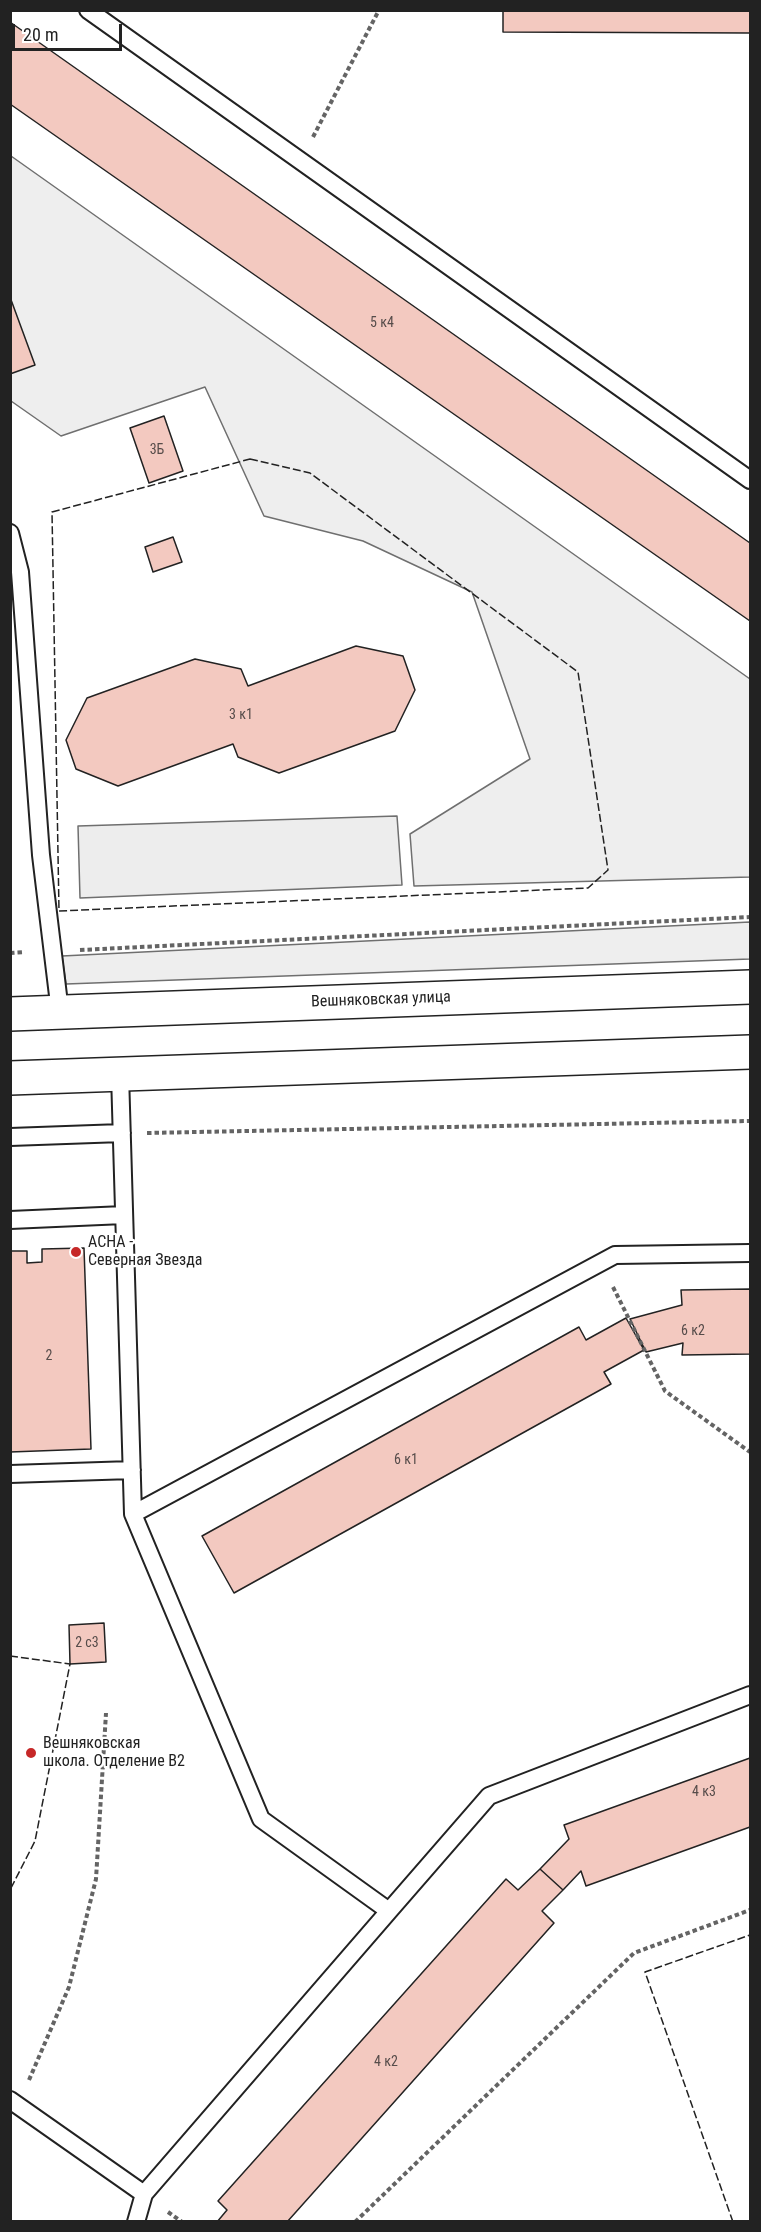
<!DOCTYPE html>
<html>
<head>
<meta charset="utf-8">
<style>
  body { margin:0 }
  #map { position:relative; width:761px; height:2232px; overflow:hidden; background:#fff; font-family:"Roboto Condensed",sans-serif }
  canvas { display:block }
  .frame { position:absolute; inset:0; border:12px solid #222; pointer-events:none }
  .scale { position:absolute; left:12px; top:24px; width:110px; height:27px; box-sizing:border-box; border:3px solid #222; border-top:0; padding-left:8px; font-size:18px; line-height:21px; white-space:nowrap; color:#222; -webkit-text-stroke:4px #fff; paint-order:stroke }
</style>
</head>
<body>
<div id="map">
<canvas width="761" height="2232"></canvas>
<div class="frame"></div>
<div class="scale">20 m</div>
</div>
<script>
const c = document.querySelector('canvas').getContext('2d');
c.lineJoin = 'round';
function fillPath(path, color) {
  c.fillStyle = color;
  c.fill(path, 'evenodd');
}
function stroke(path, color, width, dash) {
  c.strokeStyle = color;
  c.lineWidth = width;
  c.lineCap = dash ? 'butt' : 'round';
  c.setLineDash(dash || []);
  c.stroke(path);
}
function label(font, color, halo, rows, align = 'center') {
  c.font = font + ' "Roboto Condensed",sans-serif';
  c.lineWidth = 4.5;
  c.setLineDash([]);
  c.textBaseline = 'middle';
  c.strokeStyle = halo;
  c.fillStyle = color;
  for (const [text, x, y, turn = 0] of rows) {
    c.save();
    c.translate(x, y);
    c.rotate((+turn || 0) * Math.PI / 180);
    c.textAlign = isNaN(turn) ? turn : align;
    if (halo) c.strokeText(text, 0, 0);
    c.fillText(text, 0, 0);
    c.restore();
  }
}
const green = new Path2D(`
  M11 156 750 679V877L414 886 410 834 530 759 472 592 363 541 264 516 205 387 61 436 11 401Z
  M750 922V959L66 984 62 956Z`);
fillPath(green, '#eee');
stroke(green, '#6f6f6f', 1.5);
const parking = new Path2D(`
  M397 816 402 885 80 898 78 826Z`);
fillPath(parking, '#ededed');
stroke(parking, '#6f6f6f', 1.5);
const building = new Path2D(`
  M503 10H750V33L503 32Z
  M10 22 750 543V621L10 104Z
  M10 297 35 365 10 374Z
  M164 416 183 471 149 483 130 428Z
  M173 537 182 562 153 572 145 547Z
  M356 646 403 656 415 690 395 731 279 773 238 757 233 744 118 786 76 769 66 740 87 698 195 659 241 669 248 686Z
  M84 1248 91 1449 10 1452V1251H27V1263L42 1262V1249Z
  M750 1289V1354L682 1355 683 1343 646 1352 630 1319 682 1305 681 1290Z
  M626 1318 644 1350 604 1372 611 1384 234 1593 202 1536 579 1327 586 1340Z
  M104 1623 106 1662 70 1664 69 1625Z
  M750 1758V1827L586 1886 581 1871 563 1890 540 1869 569 1839 564 1825Z
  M540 1869 563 1890 542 1911 554 1923 287 2222H217L227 2210 218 2201 506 1879 518 1890Z`);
fillPath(building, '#f3c9c0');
stroke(building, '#222', 1.5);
const service = new Path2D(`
  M88 10 750 480
  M10 533 20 572 41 855 60 1012
  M120 1074 133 1514 261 1819 389 1911 144 2194 136 2222
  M10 1137 122 1133
  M10 1220 124 1215
  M10 1474 132 1470
  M133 1514 615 1255 750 1253
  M389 1911 489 1796 750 1695
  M10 2100 144 2194`);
const secondary = new Path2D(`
  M10 1014 750 987
  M10 1078 750 1052`);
stroke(service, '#222', 20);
stroke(secondary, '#222', 36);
stroke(new Path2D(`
  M313 137 379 10
  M80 950 750 917
  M10 953 25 952
  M147 1133 750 1121
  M613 1287 665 1391 750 1452
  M29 2080 69 1987 96 1879 106 1713
  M168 2212 182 2222
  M355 2222 634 1953 750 1910`), '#646464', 4, [4.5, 3]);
stroke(service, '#fff', 16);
stroke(secondary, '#fff', 33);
stroke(new Path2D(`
  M250 459 310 473 578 672 608 870 588 888 59 911 52 512Z
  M10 1656 70 1664 35 1841 10 1890
  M733 2222 645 1972 750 1935`), '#222', 1.5, [8, 3]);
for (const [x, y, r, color] of [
  [76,1252,6,"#c62828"],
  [31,1753,6,"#c62828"]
]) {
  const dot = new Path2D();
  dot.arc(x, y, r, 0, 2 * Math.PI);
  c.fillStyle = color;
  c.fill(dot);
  stroke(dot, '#fff', 2);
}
label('14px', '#564c4a', null, [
  ["5 к4",382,323],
  ["3Б",157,450],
  ["3 к1",241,715],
  ["6 к2",693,1331],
  ["2",49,1356],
  ["6 к1",406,1460],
  ["2 с3",87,1643],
  ["4 к3",704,1792],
  ["4 к2",386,2062]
]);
label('16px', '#222', '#fff', [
  ["Вешняковская улица",381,1000,-2]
]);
label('16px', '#222', '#fff', [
  ["АСНА -",88,1243],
  ["Северная Звезда",88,1261],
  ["Вешняковская",43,1744],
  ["школа. Отделение В2",43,1762]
], 'left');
</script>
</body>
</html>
